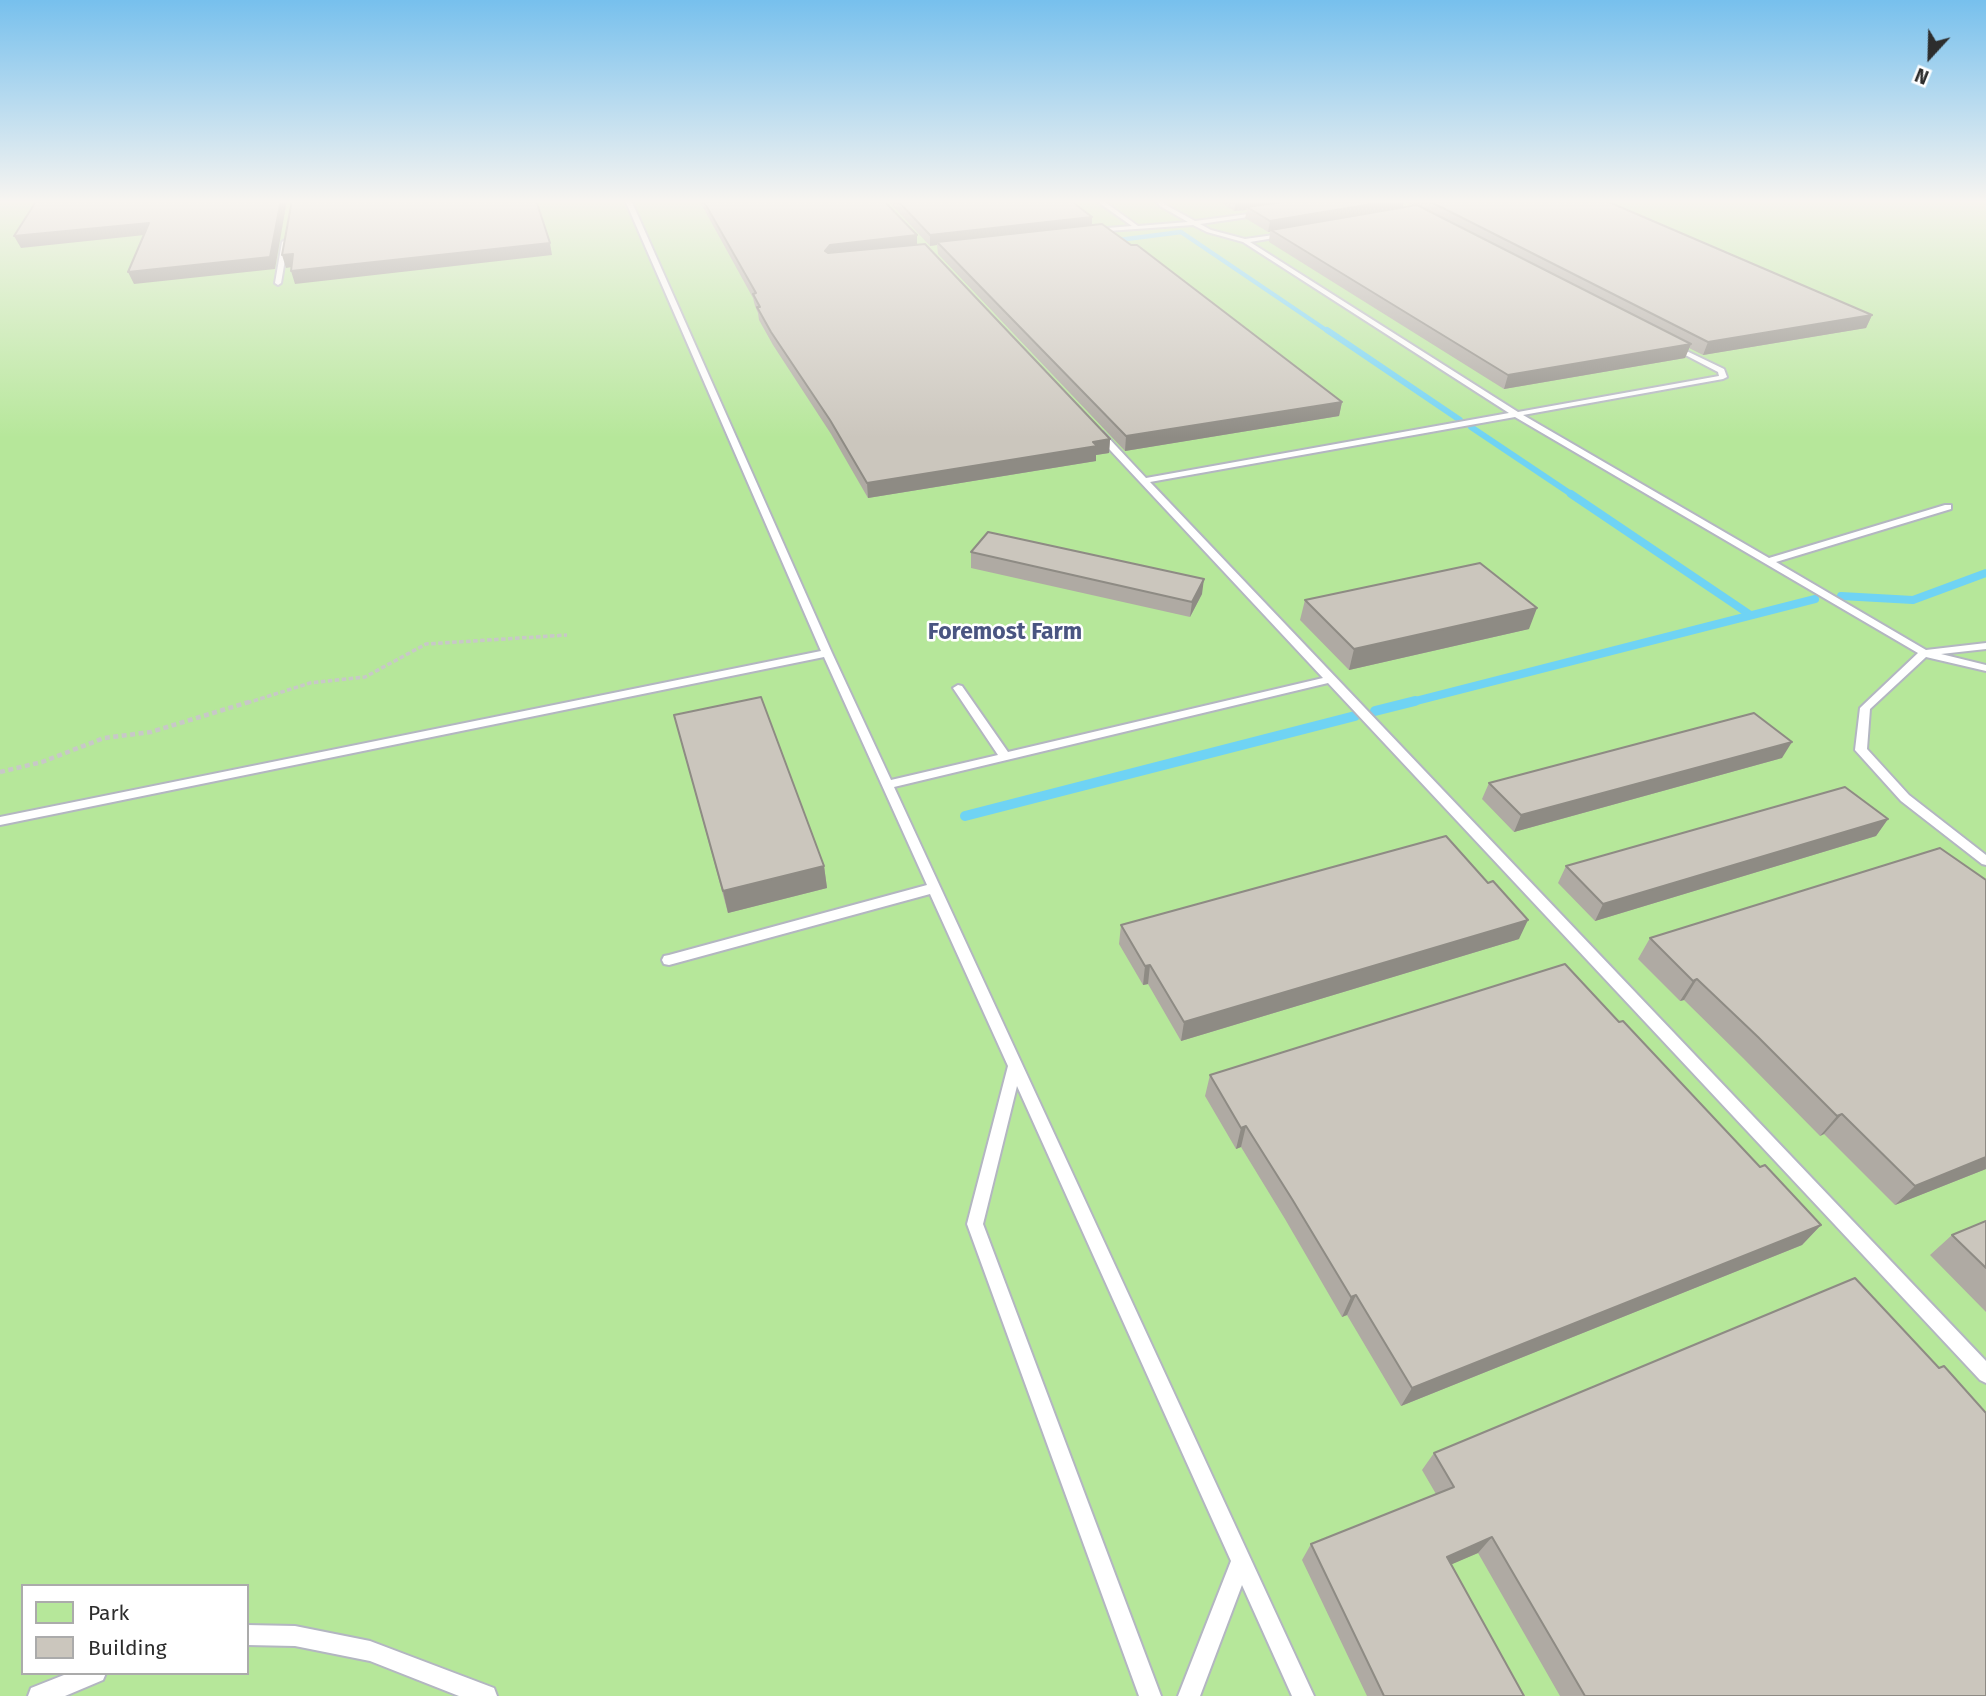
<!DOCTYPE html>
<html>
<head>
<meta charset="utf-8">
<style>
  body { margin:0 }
  #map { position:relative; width:1986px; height:1696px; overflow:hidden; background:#efe8df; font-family:"Fira Sans",sans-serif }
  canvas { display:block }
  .legend { position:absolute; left:21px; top:1584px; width:228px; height:91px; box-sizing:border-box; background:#fff; border:2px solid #ababab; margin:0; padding:9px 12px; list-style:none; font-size:21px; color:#2d2d2d }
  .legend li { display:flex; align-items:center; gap:14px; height:35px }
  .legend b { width:35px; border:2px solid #ababab }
  .north { position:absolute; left:1895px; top:21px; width:70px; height:70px; -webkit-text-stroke:5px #fff; paint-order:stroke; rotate:202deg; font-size:19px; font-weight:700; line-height:28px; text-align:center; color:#2d2d2d }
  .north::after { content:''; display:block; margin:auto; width:24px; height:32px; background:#2d2d2d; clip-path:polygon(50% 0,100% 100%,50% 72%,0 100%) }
</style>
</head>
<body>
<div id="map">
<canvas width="1986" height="1696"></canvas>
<ul class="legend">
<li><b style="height:19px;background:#b6e79a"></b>Park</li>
<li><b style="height:19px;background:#cbc6bd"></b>Building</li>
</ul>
<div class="north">N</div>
</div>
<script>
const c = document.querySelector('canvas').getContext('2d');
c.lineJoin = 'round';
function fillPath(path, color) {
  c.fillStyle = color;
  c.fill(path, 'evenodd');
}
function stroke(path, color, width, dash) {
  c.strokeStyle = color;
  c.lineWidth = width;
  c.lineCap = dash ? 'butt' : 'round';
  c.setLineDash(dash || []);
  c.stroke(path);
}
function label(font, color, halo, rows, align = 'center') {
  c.font = font + ' "Fira Sans",sans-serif';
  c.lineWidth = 5;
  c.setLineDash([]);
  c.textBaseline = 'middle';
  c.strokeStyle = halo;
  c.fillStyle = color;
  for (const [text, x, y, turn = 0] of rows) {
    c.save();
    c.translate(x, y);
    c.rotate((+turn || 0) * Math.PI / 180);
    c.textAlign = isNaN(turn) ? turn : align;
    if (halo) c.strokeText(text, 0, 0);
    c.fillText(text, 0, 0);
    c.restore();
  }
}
fillPath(new Path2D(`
  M0 200H1986V1696H0ZM23 1586H247V1673H23Z`), '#b6e79a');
stroke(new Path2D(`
  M1111 241 1181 232 1329 332`), '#6fd3f4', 4.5);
stroke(new Path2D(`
  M1327 330 1460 420
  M1471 427 1574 496`), '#6fd3f4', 6);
stroke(new Path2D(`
  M1571 494 1749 614
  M1841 596 1913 600 1986 573
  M1408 703 1815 599`), '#6fd3f4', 8);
stroke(new Path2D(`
  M1375 711 1415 701
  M965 816 1355 716`), '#6fd3f4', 10);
const lane = new Path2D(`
  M625 200H631L832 653 891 780 998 755 953 688 958 685 962 686 1008 752 1323 678 1097 436V432H1103L1146 478 1509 413 1243 242 1207 232 1193 225 1093 232 1095 229 1132 226 1095 200H1102L1138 226 1188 222 1160 206 1155 200H1161L1164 204 1195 221 1264 212 1262 215 1200 224 1211 230 1245 239 1288 233 1286 236 1250 242 1518 412 1719 376 1718 372 1672 348 1671 347 1674 345 1724 369 1727 377 1723 379 1523 415 1769 558 1945 505H1951V509L1776 562 1926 650 1986 643V649L1941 654 1986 665V671L1926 657 1870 709 1867 749 1909 795 1986 855V865L1982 864 1901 801 1855 750 1860 708 1918 653 1515 417 1150 482 1986 1361V1383L1980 1380 1328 683 894 787 1314 1696H1292L1242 1585 1200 1696H1178L1231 1561 1017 1086 983 1224 1161 1696H1139L967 1224 1008 1066 930 894 669 965 664 964 662 960 664 956 669 955 927 885 824 657 0 825V817L821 651Z
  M285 240 288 242 281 283 278 285 275 283 282 242Z
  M247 1625 295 1626 370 1641 494 1688 497 1696H459L370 1661 295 1646 247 1645Z
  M69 1673H106L103 1680 65 1696H28L31 1688Z`);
stroke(lane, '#b3b6c1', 4);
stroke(new Path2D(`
  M247 703 310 683 365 677 426 644 567 635`), '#c8c8c8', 3.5, [4.5, 2.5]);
stroke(new Path2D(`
  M0 772 42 762 104 738 151 732 252 701`), '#c8c8c8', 4.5, [5, 3.5]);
fillPath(lane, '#fff');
fillPath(new Path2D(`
  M699 200H883L917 245 1110 439 1109 453 1096 455V461L868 498 831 434 773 345 759 320 758 313 755 306 753 298Z
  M887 200H1070L1092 217V225L1342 402 1339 416 1125 451 938 254 937 245 930 246Z
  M1216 200H1604L1872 315 1866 328 1703 355 1689 348 1685 358 1504 389 1269 242 1270 232H1268L1245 218 1247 210 1234 211ZM1404 201 1414 206 1403 208Z
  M971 552 1202 594 1190 617 971 568Z
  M1305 600 1529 629 1349 670 1300 620Z
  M674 715 824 866 827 888 728 913Z
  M1782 758 1514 832 1482 799 1489 783Z
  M1888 819 1876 836 1595 921 1558 883 1566 866Z
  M1986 880V1169L1895 1205 1824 1134 1820 1136 1743 1058 1684 1000 1680 1001 1638 959 1650 938Z
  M1121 925 1519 939 1181 1041 1148 984 1143 985 1119 944Z
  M1619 1022 1760 1167 1821 1225 1802 1245 1401 1406 1347 1315 1342 1317 1285 1219 1241 1147 1236 1149 1205 1096 1210 1075Z
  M1986 1221V1312L1930 1255 1952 1235Z
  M1434 1453 1986 1696H1560L1478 1553 1451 1564 1524 1696H1367L1302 1560 1311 1544 1436 1494 1422 1470Z`), '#afaaa3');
fillPath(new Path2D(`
  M281 200H287L275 269 134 284 128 272Z
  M1236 200H1322L1247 207V210L1234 211Z
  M1395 200H1404L1402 210 1271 230 1270 232H1268L1270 221Z
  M1092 217V228L937 242V245L930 246V235Z
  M149 223 154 234 21 248 14 236Z
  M917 235V247L831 256 825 251 830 245Z
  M550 243 552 255 295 284 291 271Z
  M293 254 298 266 286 268 282 255Z
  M1872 315 1866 328 1703 355 1708 342Z
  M1691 344 1685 358 1504 389 1508 375Z
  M1342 402 1339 416 1125 451 1126 436Z
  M1110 439 1109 453 1096 455V461L868 498 867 483Z
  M1204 579 1202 594 1190 617 1192 602Z
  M1537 608 1529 629 1349 670 1354 649Z
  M1792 742 1782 758 1514 832 1521 815Z
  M1888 819 1876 836 1595 921 1603 904Z
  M824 866 827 888 728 913 723 891Z
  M1528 920 1519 939 1181 1041 1184 1022Z
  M1150 965 1148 984 1143 985 1145 966Z
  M1697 979 1684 1000 1680 1001 1693 981Z
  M1842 1114 1824 1134 1820 1136 1837 1116Z
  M1246 1126 1241 1147 1236 1149 1241 1128Z
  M1986 1157V1169L1895 1205 1915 1186Z
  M1821 1225 1802 1245 1401 1406 1412 1388Z
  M1356 1295 1347 1315 1342 1317 1351 1297Z
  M1492 1537 1478 1553 1434 1572 1447 1557Z`), '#8e8b84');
const building = new Path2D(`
  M37 200H281L270 257 128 272 149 223 14 236Z
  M292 200H536L550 243 291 271 293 254 282 255Z
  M703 200H883L917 235 830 245 825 251 828 253 925 244 1110 439 1093 442 1097 446 867 483 830 420 771 332 757 307H760L753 294 756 293Z
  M897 200H1070L1092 217 930 235Z
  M1297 200H1395L1270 221 1247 207Z
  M1427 200H1604L1872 315 1708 342Z
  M1417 205 1691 344 1508 375 1271 230Z
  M1102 224 1131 245H1137L1342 402 1126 436 937 242Z
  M988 532 1204 579 1192 602 971 552Z
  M1480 563 1537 608 1354 649 1305 600Z
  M761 697 824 866 723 891 674 715Z
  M1754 713 1792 742 1521 815 1489 783Z
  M1845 787 1888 819 1603 904 1566 866Z
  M1446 836 1488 883 1493 881 1528 920 1184 1022 1150 965 1145 966 1121 925Z
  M1940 848 1986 880V1157L1915 1186 1842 1114 1837 1116 1758 1037 1697 979 1693 981 1650 938Z
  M1565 964 1619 1022 1623 1021 1760 1167 1765 1165 1821 1225 1412 1388 1356 1295 1351 1297 1292 1199 1246 1126 1241 1128 1210 1075Z
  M1986 1221V1268L1952 1235Z
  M1855 1278 1939 1368 1944 1366 1986 1413V1696H1585L1492 1537 1447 1557 1524 1696H1384L1311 1544 1454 1487 1434 1453Z`);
fillPath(building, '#cbc6bd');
stroke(building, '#8e8b84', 2);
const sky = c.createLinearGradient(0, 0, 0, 438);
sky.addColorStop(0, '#77c0ed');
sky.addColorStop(0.46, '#f8f5f1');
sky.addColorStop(1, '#f8f5f100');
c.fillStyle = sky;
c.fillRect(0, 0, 1986, 438);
label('bold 23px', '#4a5581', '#fff', [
  ["Foremost Farm",1005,633]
]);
</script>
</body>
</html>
